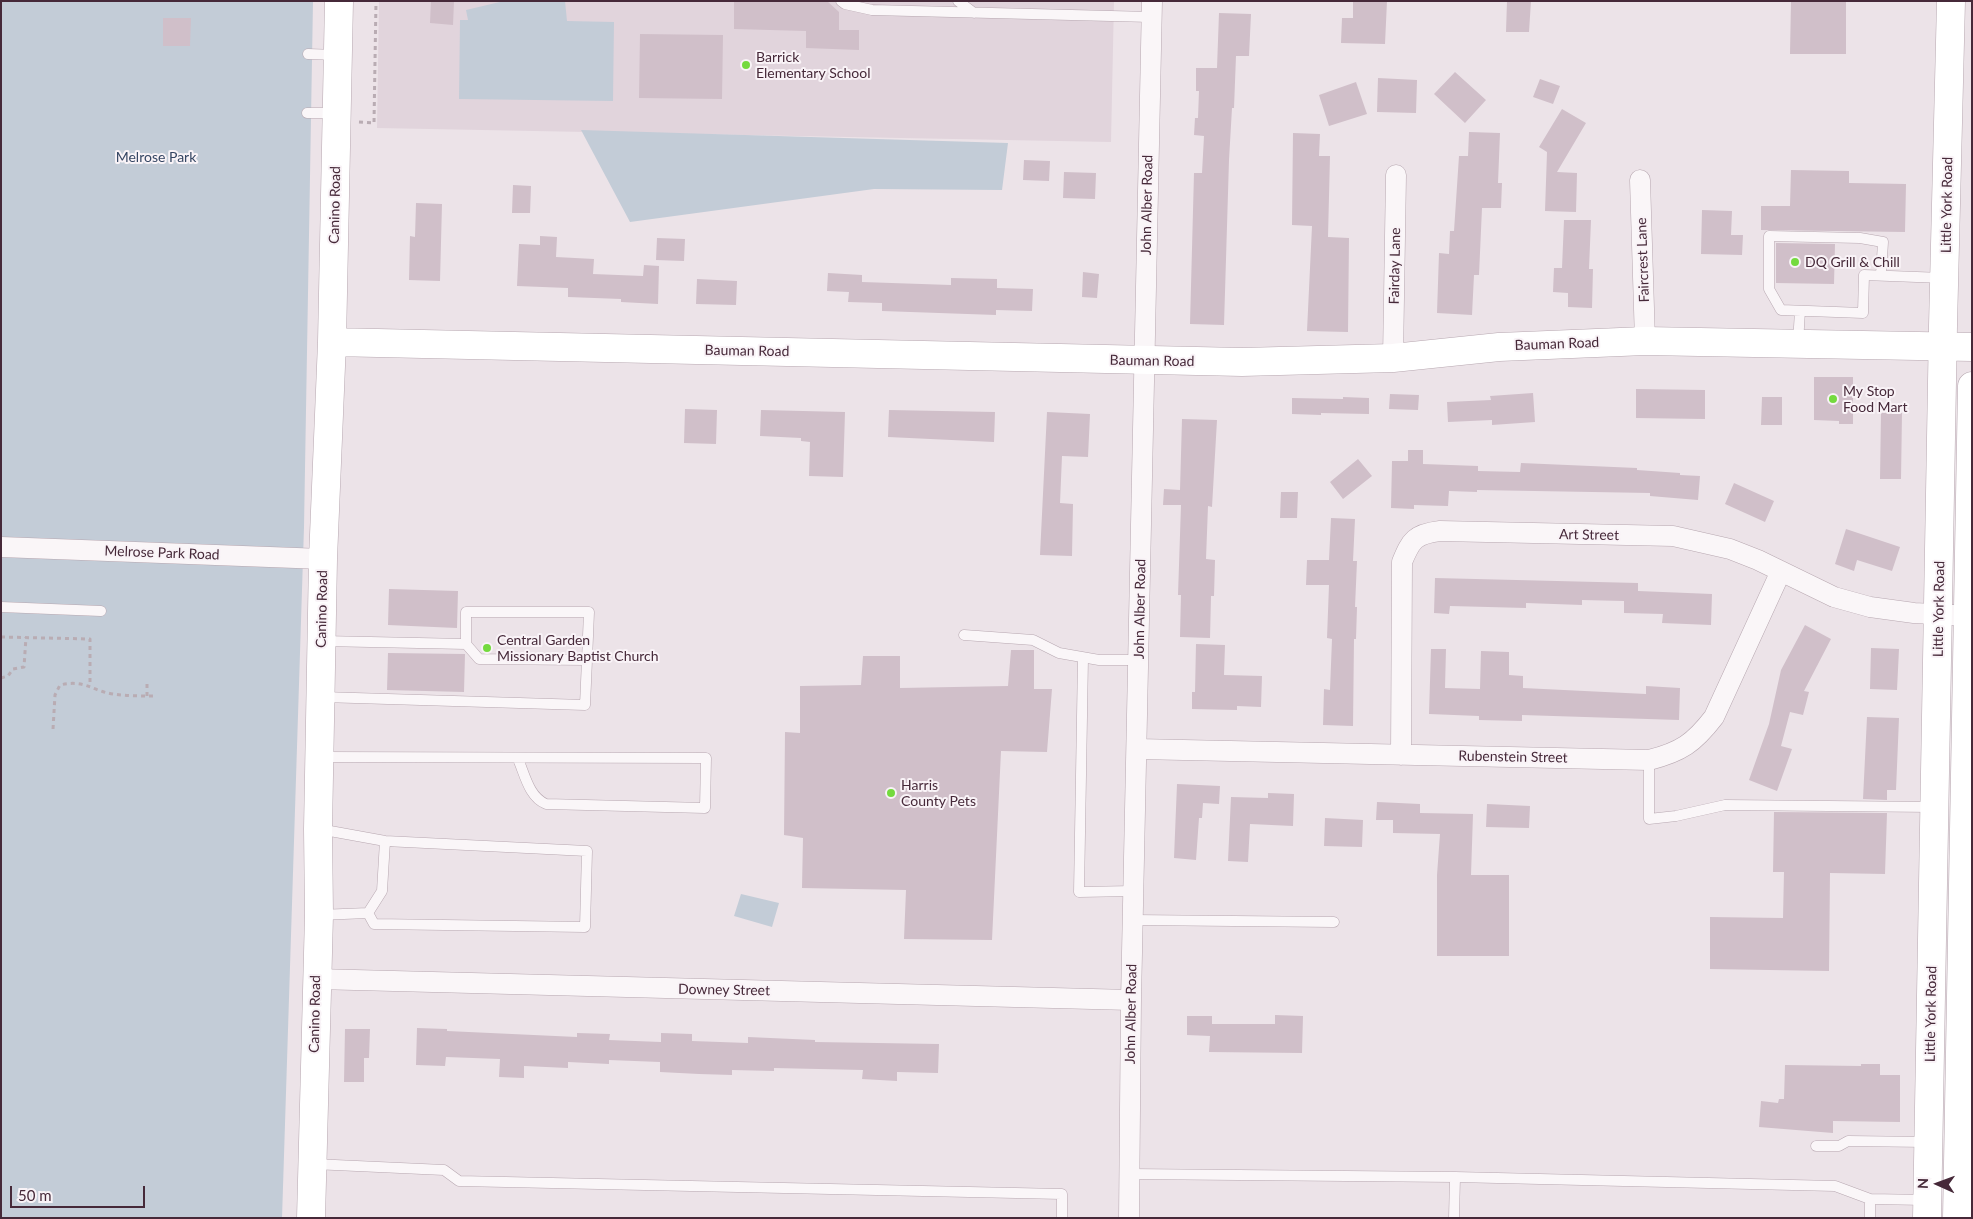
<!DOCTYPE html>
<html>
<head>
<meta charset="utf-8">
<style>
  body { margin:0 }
  #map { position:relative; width:1973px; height:1219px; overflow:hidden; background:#ece3e8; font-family:Lato,sans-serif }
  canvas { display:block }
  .frame { position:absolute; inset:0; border:2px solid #462939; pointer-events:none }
  .north { position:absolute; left:1913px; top:1159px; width:50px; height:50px; -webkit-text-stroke:4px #f9f3f7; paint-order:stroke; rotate:272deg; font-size:14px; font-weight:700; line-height:20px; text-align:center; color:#462939 }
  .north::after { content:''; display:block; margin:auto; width:18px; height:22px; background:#462939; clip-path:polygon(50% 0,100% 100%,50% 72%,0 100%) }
  .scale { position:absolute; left:10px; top:1186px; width:135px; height:22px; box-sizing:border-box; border:2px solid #462939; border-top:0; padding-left:6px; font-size:15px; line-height:18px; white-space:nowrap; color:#462939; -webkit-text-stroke:4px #f9f3f7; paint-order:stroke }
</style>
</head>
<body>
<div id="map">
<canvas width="1973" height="1219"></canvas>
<div class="frame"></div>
<div class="north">N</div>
<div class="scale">50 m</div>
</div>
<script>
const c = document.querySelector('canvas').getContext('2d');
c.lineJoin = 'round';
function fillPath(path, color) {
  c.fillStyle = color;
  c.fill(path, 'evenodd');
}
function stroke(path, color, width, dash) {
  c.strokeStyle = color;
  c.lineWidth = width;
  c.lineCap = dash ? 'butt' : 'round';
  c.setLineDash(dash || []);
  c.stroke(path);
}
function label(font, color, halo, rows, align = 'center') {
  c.font = font + ' Lato,sans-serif';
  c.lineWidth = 4;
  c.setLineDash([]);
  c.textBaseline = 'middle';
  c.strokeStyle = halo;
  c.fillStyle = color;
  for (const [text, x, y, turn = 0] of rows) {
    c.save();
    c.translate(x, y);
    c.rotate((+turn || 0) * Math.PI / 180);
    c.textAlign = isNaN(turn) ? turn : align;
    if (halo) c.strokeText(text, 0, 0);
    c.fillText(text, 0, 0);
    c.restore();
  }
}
fillPath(new Path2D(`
  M379 1H1114L1111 142 377 128Z`), '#e1d4dc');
fillPath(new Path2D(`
  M1 1H313L304 527 282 1218H1Z
  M504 1H565L567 21 614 22 613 101 459 99 460 20H468L466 10Z
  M581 130 1008 143 1002 190 874 189 630 222Z
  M741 894 779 903 772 927 734 916Z`), '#c3ccd7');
fillPath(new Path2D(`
  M431 1H454L453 25 430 23Z
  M734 1H827L839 12V30H859V50L806 48V31L734 29Z
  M1353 1H1387L1385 44 1341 43 1342 18H1353Z
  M1507 1H1531L1529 32H1506Z
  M1791 1H1846V54H1790Z
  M1219 13 1251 14 1249 56H1236L1234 108H1232L1229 160 1224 325 1190 324 1194 173H1202L1204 136 1194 135 1195 118H1198L1199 91H1196V68H1217Z
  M163 18H191L190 46H163Z
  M640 34 723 35 722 99 639 98Z
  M1455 72 1486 100 1465 123 1434 94Z
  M1378 78 1417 80 1416 113 1377 112Z
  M1540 79 1560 86 1553 104 1533 97Z
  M1356 82 1367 114 1329 126 1319 95Z
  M1562 109 1586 123 1557 172 1577 173 1576 212 1545 211 1547 152 1539 147Z
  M1469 132 1500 133 1498 183H1502L1501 208H1482L1479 275H1474L1472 315 1437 313 1439 253 1449 254 1450 231H1454L1459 156H1468Z
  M1293 133 1320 134 1319 156H1330L1328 237 1349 238 1348 332 1307 331 1312 226 1292 225Z
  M1024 160 1050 161 1049 181 1023 180Z
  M1791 170 1849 171V183L1906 184 1905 232 1761 230V206H1790Z
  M1064 172 1096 173 1095 199 1063 198Z
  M513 185 531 186 530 213H512Z
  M416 203 442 204 440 281 409 280 410 236 415 237Z
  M1702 210 1732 211 1731 235H1743L1742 255 1701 254Z
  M1564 220H1591L1589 269H1593L1592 308 1568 307V293L1553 292 1554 268H1562Z
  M540 236 557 237 556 257 594 259 593 274 643 276 644 265 659 266 658 304 621 302V299L568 297V288L517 286 519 244 540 245Z
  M657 238 685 239 684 261 656 260Z
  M1776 243 1835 244 1834 284 1776 283Z
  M1083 272 1099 274 1097 298 1082 297Z
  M828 273 862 275V282L951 285V278L997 279V288L1033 289 1032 311 996 310V315L882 311V303L848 302 849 292 827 291Z
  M697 279 737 281 736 305 696 304Z
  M1814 377H1853V424H1839V421L1814 420Z
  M1636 389 1705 390V419L1636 418Z
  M1533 393 1535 422 1492 425V420L1448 422 1447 402 1491 400 1490 396Z
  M1390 394 1419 395 1418 410 1389 409Z
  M1343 397 1369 398V414L1321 413V415L1292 414V398L1343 399Z
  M1762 397H1782V425H1761Z
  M685 409 717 410 716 444 684 443Z
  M761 410 845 412 843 477 809 476 810 442 801 441V438L760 436Z
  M889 410 995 412 994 442 888 437Z
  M1047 412 1090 414 1088 457 1062 456 1060 503 1073 504 1072 556 1040 555Z
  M1881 413H1902L1901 479H1880Z
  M1182 419 1217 420 1212 507 1208 506 1206 559 1215 560 1214 596H1211L1210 638 1180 637 1181 595H1178L1181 505H1163L1164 489 1180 490Z
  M1408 450H1423V464L1478 466V471L1520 472 1521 463 1637 468V470L1680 473V475L1700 476 1698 500 1650 496V493L1477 490V492L1449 491 1448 506 1414 505V509L1391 508 1392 461H1408Z
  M1358 459 1372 476 1343 499 1330 482Z
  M1734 483 1774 501 1765 522 1725 504Z
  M1281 492H1298L1297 518H1280Z
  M1331 518 1355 519 1353 561H1357L1355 607H1357L1356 639H1354L1353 726 1323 725 1324 689 1330 690 1332 639 1327 638 1329 585H1306L1307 560H1329Z
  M1846 529 1900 547 1892 571 1857 560 1854 571 1835 564Z
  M1435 578 1638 583V591L1712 594 1711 625 1662 623 1663 614 1624 613V601L1582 600V605L1526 603V608L1450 606 1449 614 1434 613Z
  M389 589 458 591 457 628 388 625Z
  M1805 625 1831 639 1804 691 1809 692 1803 715 1790 712 1781 746 1792 749 1777 791 1749 780 1769 724 1781 670Z
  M1196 644 1225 645 1224 675 1262 676 1261 707 1237 706V710L1192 709V692H1195Z
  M1871 648 1899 649 1897 690 1870 689Z
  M1431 649H1446L1445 688 1480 689 1481 651 1509 652V675L1523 676V688L1646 694V686L1680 688 1679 720 1522 715V721L1479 720V716L1429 714Z
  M1011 650H1034V689H1052L1047 752 1001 751 992 940 904 939 906 890 802 888 803 838 784 835 785 732 800 733V686L861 685 863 656H900V688L1008 686Z
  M388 653 465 654 464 692 387 690Z
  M1867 717 1899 718 1896 790H1887V800L1863 799Z
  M1177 784 1220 786 1219 804 1203 803 1202 818H1199L1196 860 1174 858Z
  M1268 793 1294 794 1293 826 1250 824 1248 862 1228 861 1231 797 1268 798Z
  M1377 802 1420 804V813L1473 814 1471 875H1509V956H1437V875L1440 834 1393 833V820H1376Z
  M1487 804 1530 806 1529 828 1486 827Z
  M1774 812 1887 813 1885 874 1830 873 1829 971 1710 969V917L1783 918 1784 872H1773Z
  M1325 818 1363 820 1362 847 1324 846Z
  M1275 1015 1303 1016 1302 1053 1209 1052 1210 1036 1187 1035V1016H1212V1024H1275Z
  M417 1028 447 1029V1031L577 1037V1033L610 1034 609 1040 661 1042V1033L692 1034V1041L748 1043V1037L815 1040V1042L939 1044 938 1073 897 1072V1081L862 1079 863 1070 774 1068V1071L732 1070V1075L699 1074 660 1072V1062L609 1060V1064L568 1062V1068L524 1066V1078L499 1077 500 1059 446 1057 445 1066 416 1065Z
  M345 1029H370L369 1058H364V1082H344Z
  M1861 1064H1880V1075H1900V1122L1833 1121V1133L1759 1127 1761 1101 1778 1103 1779 1099H1784L1785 1065 1861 1066Z`), '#d0bfc9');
const lane = new Path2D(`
  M841 1 845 4 872 10 1151 17
  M958 1 974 13
  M308 54 337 55
  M307 113H336
  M1881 275 1883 242 1860 238 1769 236V289L1781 310 1863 313 1864 275C1890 276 1917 277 1943 278
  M1798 343 1800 311
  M1 607 101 611
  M964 635 1033 640 1059 653 1099 660H1138
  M466 644V612H589L587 660
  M1083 658 1079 892 1133 891
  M322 697 585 705 587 660 479 659 466 644 322 641
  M320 757 706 758 705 808 546 804C529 797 525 775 518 759
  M1649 760V819L1676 816 1725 805 1933 807
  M319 829 385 841 587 851 585 927 374 924 368 913 382 891 385 841
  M319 915 368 913
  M1133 920 1334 922
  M1816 1146H1839L1848 1141 1927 1142
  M313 1164 444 1170 459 1181 1062 1194V1218
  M1129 1174 1455 1177
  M1454 1218 1455 1177 1835 1186 1870 1199
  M1870 1218V1199L1926 1200`);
const street = new Path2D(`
  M1640 180 1645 341
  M1393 358 1396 175
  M1 547 323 559
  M1137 749 1649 760C1681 752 1694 743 1714 717L1781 571
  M1401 755 1402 562C1411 540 1415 534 1440 531L1673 536 1730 549 1758 560 1834 597 1870 607 1914 613 1972 616
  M316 979 1131 1000
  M1129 1218 1131 1000 1152 1`);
const secondary = new Path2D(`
  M332 342 1242 362 1393 358 1499 347 1645 341 1972 347
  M311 1218 319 915 318 829 323 559 332 342 339 1
  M1927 1218 1943 326 1951 1
  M1957 1218 1972 386`);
stroke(lane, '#b7a7b0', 11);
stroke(street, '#b7a7b0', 21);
stroke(secondary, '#b7a7b0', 29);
stroke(new Path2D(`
  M359 122 374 123 376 1
  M1 637 90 639V685
  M1 678 8 676 13 669 24 667 26 637
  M147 696V681
  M53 729 55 695 60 685C85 679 92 691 113 694 126 696 140 696 153 696`), '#b9acb3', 3, [4, 4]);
stroke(lane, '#faf6f8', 10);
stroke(street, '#faf6f8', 20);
stroke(secondary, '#fff', 28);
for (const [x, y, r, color] of [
  [746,65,5,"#74da3e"],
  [1795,262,5,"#74da3e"],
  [1833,399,5,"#74da3e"],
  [487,648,5,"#74da3e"],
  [891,793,5,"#74da3e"]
]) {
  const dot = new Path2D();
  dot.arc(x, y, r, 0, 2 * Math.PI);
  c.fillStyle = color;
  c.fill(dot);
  stroke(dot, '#f9f3f7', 2);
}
label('14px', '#462939', '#f9f3f7', [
  ["Barrick",756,57],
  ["Elementary School",756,73],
  ["DQ Grill & Chill",1805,262],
  ["My Stop",1843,391],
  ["Food Mart",1843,407],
  ["Central Garden",497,640],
  ["Missionary Baptist Church",497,656],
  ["Harris",901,785],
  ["County Pets",901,801]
], 'left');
label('14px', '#354663', '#f9f3f7', [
  ["Melrose Park",156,157]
]);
label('14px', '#462939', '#f9f3f7', [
  ["Canino Road",335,205,-89],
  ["John Alber Road",1147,205,-89],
  ["Little York Road",1947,205,-89],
  ["Faircrest Lane",1643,260,-92],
  ["Fairday Lane",1395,266,-89],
  ["Bauman Road",1557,344,-2],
  ["Bauman Road",747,351,1],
  ["Bauman Road",1152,361,1],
  ["Art Street",1589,535,1],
  ["Melrose Park Road",162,553,2],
  ["Canino Road",322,609,-89],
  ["John Alber Road",1140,609,-89],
  ["Little York Road",1939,609,-89],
  ["Rubenstein Street",1513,757,1],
  ["Downey Street",724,990,1],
  ["Canino Road",315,1014,-89],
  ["John Alber Road",1131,1014,-89],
  ["Little York Road",1931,1014,-89]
]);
</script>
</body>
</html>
